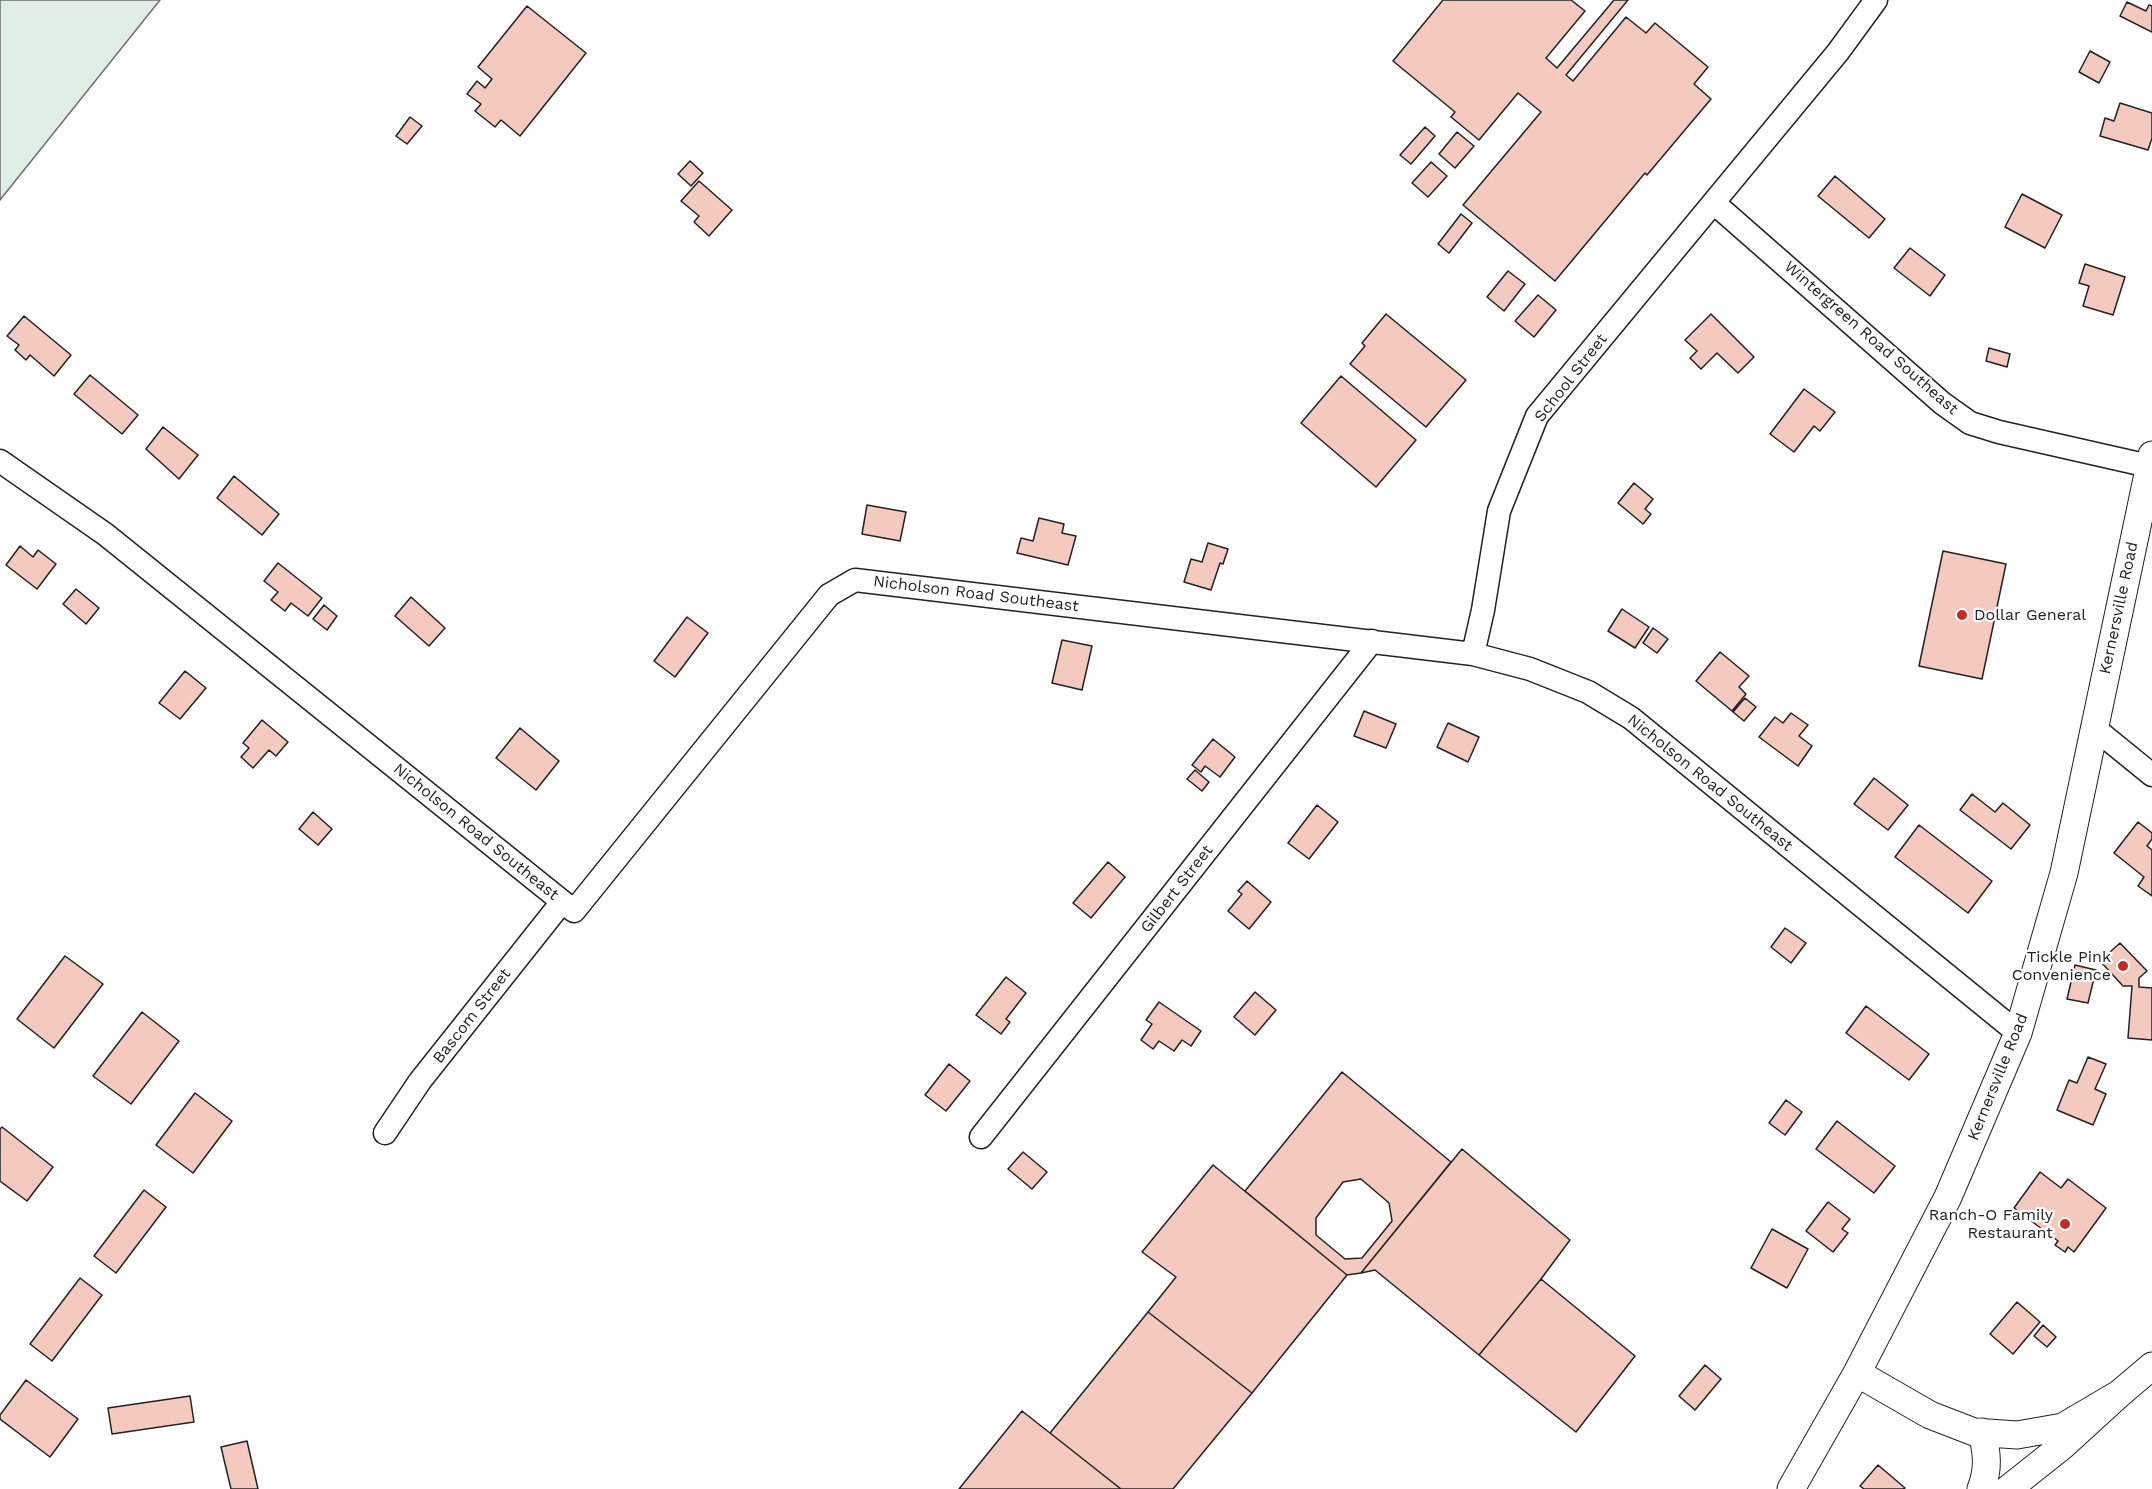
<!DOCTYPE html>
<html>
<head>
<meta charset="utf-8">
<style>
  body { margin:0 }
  canvas { display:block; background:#fff }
</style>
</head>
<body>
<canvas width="2152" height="1489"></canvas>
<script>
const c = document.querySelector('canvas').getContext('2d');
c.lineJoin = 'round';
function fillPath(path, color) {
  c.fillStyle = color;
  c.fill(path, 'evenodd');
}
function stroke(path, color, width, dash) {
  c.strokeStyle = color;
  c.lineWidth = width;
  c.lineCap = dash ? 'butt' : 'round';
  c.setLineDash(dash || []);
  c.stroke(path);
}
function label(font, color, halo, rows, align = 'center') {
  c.font = font + ' "Work Sans",sans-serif';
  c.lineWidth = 4.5;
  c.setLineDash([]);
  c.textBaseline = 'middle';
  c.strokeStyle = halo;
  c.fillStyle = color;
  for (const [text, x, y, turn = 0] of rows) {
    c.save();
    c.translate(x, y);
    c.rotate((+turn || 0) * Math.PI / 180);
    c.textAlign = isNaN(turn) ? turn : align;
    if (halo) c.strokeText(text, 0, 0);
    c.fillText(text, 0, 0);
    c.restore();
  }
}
const green = new Path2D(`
  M0 0H160L0 200Z`);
fillPath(green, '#e0efe3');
stroke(green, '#6f6f6f', 1.5);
const building = new Path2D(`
  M1443 0H1571L1585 11 1546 58 1557 68 1614 0H1628L1566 75 1573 81 1626 17 1646 33 1655 23 1708 67 1694 84 1711 99 1647 175 1645 173 1555 281 1463 205 1541 112 1518 93 1479 140 1451 117 1455 112 1393 61Z
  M2127 2 2146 11 2149 5 2152 6V32L2120 16Z
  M527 6 586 53 520 136 501 120 495 127 475 111 481 104 467 94 477 81 485 88 492 79 478 67Z
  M2090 51 2110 62 2099 83 2079 72Z
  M2120 103 2152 113V138L2148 150 2100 136 2105 118 2114 121Z
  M410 117 422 126 407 144 396 136Z
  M1425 127 1435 136 1411 164 1400 155Z
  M1457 132 1474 146 1455 168 1439 154Z
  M690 161 703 173 691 186 678 174Z
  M1431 162 1447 176 1428 197 1412 183Z
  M1835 176 1885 219 1869 238 1818 196Z
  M699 181 732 210 709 236 694 222 699 216 681 201Z
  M2022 194 2062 215 2045 248 2005 227Z
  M1461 214 1472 223 1449 253 1438 244Z
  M1910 248 1945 275 1930 296 1894 268Z
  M2085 264 2125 277 2113 315 2083 306 2089 286 2079 283Z
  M1508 271 1525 284 1504 311 1487 297Z
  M1538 295 1556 310 1534 337 1515 321Z
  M1386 314 1466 380 1426 427 1350 364 1365 346 1362 343Z
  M1711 314 1754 357 1738 373 1717 353 1701 369 1690 358 1697 351 1685 340Z
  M24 316 71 355 54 376 30 355 26 360 15 350 19 345 7 336Z
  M1989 348 2010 354 2007 367 1986 361Z
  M90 375 138 415 122 434 74 394Z
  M1341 376 1416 440 1376 487 1301 423Z
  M1804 389 1835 412 1820 431 1814 426 1794 452 1770 434Z
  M163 427 198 455 179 479 146 449Z
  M234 476 279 514 262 535 217 498Z
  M1634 483 1653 499 1645 509 1651 514 1643 524 1618 503Z
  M867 505 906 512 900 541 862 534Z
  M1039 518 1064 524 1062 533 1076 536 1068 565 1017 553 1021 538 1033 541Z
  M1208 543 1228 549 1223 564 1220 563 1211 590 1184 582 1191 559 1202 562Z
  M20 546 33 557 38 550 56 564 37 589 6 565Z
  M1943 551 2006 564 1982 679 1919 666Z
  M278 563 322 598 308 616 291 603 285 611 271 600 278 592 264 581Z
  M76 589 99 608 86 624 63 604Z
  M411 597 445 628 429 646 395 616Z
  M324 605 337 616 327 630 313 619Z
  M1622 609 1649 627 1635 648 1608 631Z
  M687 617 708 633 675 677 654 661Z
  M1653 628 1668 639 1657 653 1643 643Z
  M1062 640 1092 646 1082 690 1052 683Z
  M1720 652 1749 676 1739 687 1746 694 1732 711 1696 681Z
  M185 671 206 688 180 719 159 703Z
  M1745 698 1756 707 1744 721 1733 712Z
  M1364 711 1396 724 1386 748 1354 736Z
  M1791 713 1808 725 1799 736 1812 746 1798 766 1759 737 1775 717 1783 723Z
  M262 720 288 742 276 756 269 750 253 768 241 757 249 748 243 743Z
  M1448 723 1479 737 1468 762 1437 747Z
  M520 728 559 761 536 790 496 758Z
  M1213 739 1235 757 1220 777 1205 766 1201 772 1192 765Z
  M1195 770 1209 782 1202 791 1187 779Z
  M1874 778 1908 805 1888 830 1854 804Z
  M1972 794 1995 812 2003 803 2030 825 2011 849 1960 810Z
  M1317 805 1338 822 1309 859 1288 843Z
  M313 812 332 829 318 845 299 829Z
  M2138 822 2152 833V839L2147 846 2152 850V896L2138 886 2144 877 2114 853Z
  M1919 825 1992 881 1968 913 1895 857Z
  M1108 862 1125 877 1091 918 1073 903Z
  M1247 881 1271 902 1249 929 1228 911 1242 894 1238 891Z
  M1785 928 1806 943 1791 963 1771 947Z
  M2120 943 2147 971 2139 978V987L2152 988V1040L2128 1038 2132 986H2123L2100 961Z
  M65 956 103 984 54 1048 17 1019Z
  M2075 965 2096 970 2088 1003 2067 999Z
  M1006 977 1026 993 1006 1019 1010 1022 1001 1034 976 1015Z
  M1255 992 1276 1010 1255 1035 1234 1017Z
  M1159 1002 1201 1031 1191 1046 1182 1040 1174 1051 1159 1041 1153 1049 1141 1040 1152 1024 1146 1020Z
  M1866 1006 1929 1054 1909 1080 1846 1033Z
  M142 1012 179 1041 131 1104 93 1076Z
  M2088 1057 2106 1064 2095 1089 2106 1094 2093 1125 2057 1110 2069 1080 2077 1083Z
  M949 1064 970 1081 946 1111 925 1095Z
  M1342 1072 1451 1162 1361 1273 1347 1275 1245 1191ZM1361 1179 1389 1203 1392 1221 1362 1258 1345 1259 1316 1235V1218L1343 1182Z
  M195 1093 232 1121 193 1173 156 1145Z
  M1786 1100 1802 1112 1785 1135 1769 1123Z
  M1837 1121 1895 1166 1874 1193 1816 1149Z
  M2 1127 53 1167 27 1201 0 1181V1129Z
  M1462 1149 1570 1240 1541 1279 1479 1355 1375 1270 1361 1273Z
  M1023 1152 1047 1172 1032 1189 1008 1169Z
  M1213 1165 1347 1275 1252 1393 1148 1312 1176 1277 1142 1252Z
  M2040 1172 2061 1188 2068 1179 2106 1208 2074 1252 2068 1247 2065 1252 2055 1245 2058 1241 2014 1208Z
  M144 1190 166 1207 116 1273 94 1256Z
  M1828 1202 1850 1219 1842 1229 1848 1233 1833 1252 1806 1231Z
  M1772 1229 1808 1249 1787 1288 1751 1268Z
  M80 1278 102 1295 52 1361 30 1344Z
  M1541 1279 1635 1356 1576 1432 1479 1355Z
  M2017 1302 2040 1322 2013 1354 1990 1334Z
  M1148 1312 1252 1393 1173 1489H1121L1050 1433Z
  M2043 1325 2056 1337 2047 1347 2034 1336Z
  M1705 1365 1721 1379 1695 1410 1679 1396Z
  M26 1380 78 1419 50 1457 0 1419V1415Z
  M190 1396 194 1422 112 1434 108 1408Z
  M1022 1411 1050 1433 1121 1489H959Z
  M247 1441 258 1489H231L221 1447Z
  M1878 1465 1905 1488 1903 1489H1864L1860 1486Z`);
fillPath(building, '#f3c9c0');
stroke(building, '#222', 1.5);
const minor = new Path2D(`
  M1714 203 1942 403 1970 423 1999 432 2149 466
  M0 461 105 534 574 911 829 595 855 580 1473 654 1530 669 1588 692 1631 718 2018 1033
  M1473 654 1483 610 1499 511 1537 416 1838 52 1876 0
  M2093 727 2152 775
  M385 1133 420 1081 562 902
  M981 1137 1372 641`);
const major = new Path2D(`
  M1857 1373 1930 1415 1974 1432 2017 1435 2063 1427 2119 1394
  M1791 1489 1857 1373 1948 1197 2018 1033 2064 873 2152 455
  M1981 1489C1989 1469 1987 1453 1982 1432
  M2008 1489 2061 1447 2119 1394 2152 1366`);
stroke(minor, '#222', 25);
stroke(major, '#222', 29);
stroke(minor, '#fff', 22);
stroke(major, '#fff', 27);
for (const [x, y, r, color] of [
  [1962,615,6,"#c62828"],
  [2123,966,6,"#c62828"],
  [2065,1224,6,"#c62828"]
]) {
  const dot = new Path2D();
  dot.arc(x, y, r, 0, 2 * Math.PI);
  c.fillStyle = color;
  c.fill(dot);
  stroke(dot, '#fff', 2);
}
label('16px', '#222', '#fff', [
  ["Wintergreen Road Southeast",1871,338,41],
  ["School Street",1571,378,-52],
  ["Nicholson Road Southeast",976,594,7],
  ["Kernersville Road",2119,608,-78],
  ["Nicholson Road Southeast",1710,783,39],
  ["Nicholson Road Southeast",476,832,39],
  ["Gilbert Street",1177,889,-52],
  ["Bascom Street",472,1016,-52],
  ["Kernersville Road",1998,1077,-68]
]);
label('16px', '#222', '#fff', [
  ["Dollar General",1974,615,"left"],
  ["Tickle Pink",2111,957],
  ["Convenience",2111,975],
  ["Ranch-O Family",2053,1215],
  ["Restaurant",2053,1233]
], 'right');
</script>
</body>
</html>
